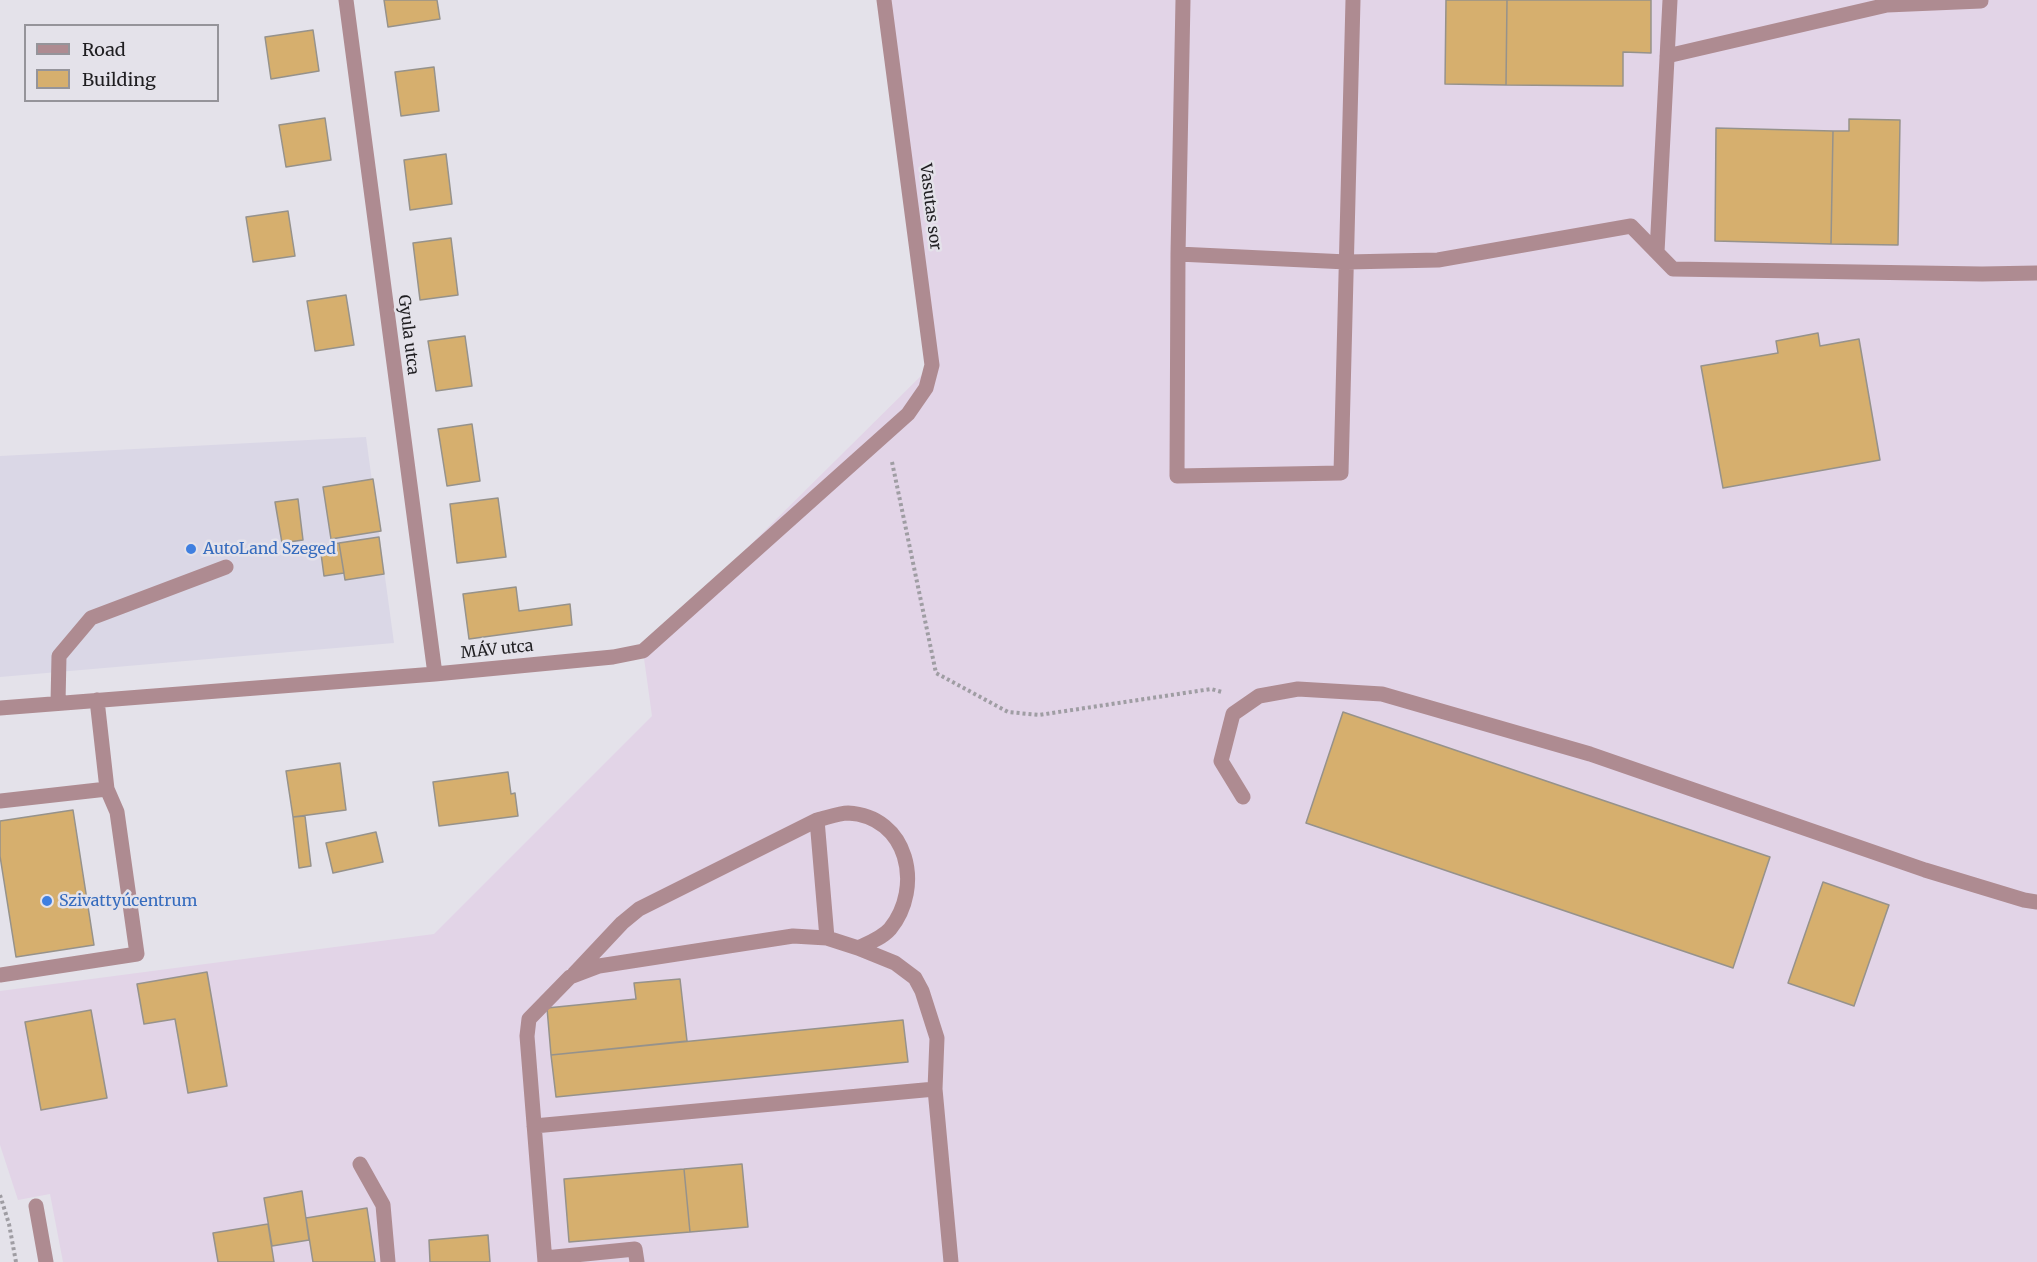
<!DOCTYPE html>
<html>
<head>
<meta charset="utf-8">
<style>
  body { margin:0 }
  #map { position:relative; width:2037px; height:1262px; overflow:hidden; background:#e4e2ea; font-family:Merriweather,serif }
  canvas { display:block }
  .legend { position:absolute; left:24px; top:24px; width:195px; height:78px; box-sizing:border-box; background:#e4e2ea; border:2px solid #95949a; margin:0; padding:8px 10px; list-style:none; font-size:18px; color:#1f1e21 }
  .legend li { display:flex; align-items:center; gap:12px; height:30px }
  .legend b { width:30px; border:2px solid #95949a }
</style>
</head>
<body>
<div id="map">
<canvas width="2037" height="1262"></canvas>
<ul class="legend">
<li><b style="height:8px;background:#ae8b91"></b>Road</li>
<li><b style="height:16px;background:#d6af6e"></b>Building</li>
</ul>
</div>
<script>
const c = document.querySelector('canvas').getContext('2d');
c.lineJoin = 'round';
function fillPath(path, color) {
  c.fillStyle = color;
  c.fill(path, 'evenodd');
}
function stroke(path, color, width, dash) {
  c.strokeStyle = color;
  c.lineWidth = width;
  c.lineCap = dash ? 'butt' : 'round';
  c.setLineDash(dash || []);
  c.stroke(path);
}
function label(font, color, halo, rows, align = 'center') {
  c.font = font + ' Merriweather,serif';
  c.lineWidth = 5;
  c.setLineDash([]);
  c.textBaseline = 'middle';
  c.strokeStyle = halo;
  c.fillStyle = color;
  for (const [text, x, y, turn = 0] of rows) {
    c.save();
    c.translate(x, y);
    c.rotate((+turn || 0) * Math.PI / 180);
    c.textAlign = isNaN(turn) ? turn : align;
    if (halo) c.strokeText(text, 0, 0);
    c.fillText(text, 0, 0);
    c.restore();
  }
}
fillPath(new Path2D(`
  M366 437 394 643 0 677V456Z`), '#dad7e6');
fillPath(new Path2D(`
  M884 0H2037V1262H63L50 1194 18 1200 0 1145V991L434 934 652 716 643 651 932 365Z`), '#e2d4e7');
const building = new Path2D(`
  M384 0H437L440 19 388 27Z
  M1446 0H1507L1506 85 1445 84Z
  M1507 0H1651V53L1623 52V86L1506 85Z
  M313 30 319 71 271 79 265 37Z
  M434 67 439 111 401 116 395 72Z
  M325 118 331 160 286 167 279 125Z
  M1849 119 1900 120 1898 245 1831 244 1833 131H1849Z
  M1716 128 1833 131 1831 244 1715 241Z
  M446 154 452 204 410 210 404 160Z
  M288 211 295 256 253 262 246 217Z
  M451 238 458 295 420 300 413 243Z
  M346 295 354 345 315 351 307 301Z
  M1818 333 1820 346 1859 339 1880 460 1723 488 1701 366 1778 353 1776 341Z
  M465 336 472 386 436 391 428 341Z
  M472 424 480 481 447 486 438 429Z
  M373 479 381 531 331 539 323 487Z
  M498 498 506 557 457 563 450 504Z
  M298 499 303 540 282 543 275 502Z
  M379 537 384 574 345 580 339 543Z
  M339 543 344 573 324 576 320 546Z
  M516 587 519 611 570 604 572 625 469 639 463 594Z
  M1343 712 1770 857 1733 968 1306 823Z
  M340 763 346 810 293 817 286 771Z
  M508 772 511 794 515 793 518 816 439 826 433 782Z
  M73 810 94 945 16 957 0 856V821Z
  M305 816 311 866 299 868 293 817Z
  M376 832 383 862 333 873 326 843Z
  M1823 882 1889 905 1854 1006 1788 983Z
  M207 972 227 1086 188 1093 175 1019 144 1024 137 984Z
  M680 979 687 1041 551 1055 547 1008 636 999 634 983Z
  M91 1010 107 1098 41 1110 25 1022Z
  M903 1020 908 1062 556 1097 551 1055Z
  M742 1164 748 1227 690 1232 684 1169Z
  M684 1169 690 1232 569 1242 564 1179Z
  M302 1191 309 1240 272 1246 264 1198Z
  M367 1208 375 1262H313L306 1218Z
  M268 1224 274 1262H218L213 1233Z
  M488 1235 490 1262H430L429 1240Z`);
fillPath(building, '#d6af6e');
stroke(building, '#96928b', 1.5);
stroke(new Path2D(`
  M892 462 936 673 1008 712 1039 715 1211 689 1222 692
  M0 1195 9 1224 16 1262`), '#9f9da3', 4, [3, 3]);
stroke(new Path2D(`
  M346 0 435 674
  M1183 0 1178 254 1177 476 1341 473 1353 0
  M1667 56 1887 5 1981 1
  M1657 252 1670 0
  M1178 254 1347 262 1438 260 1631 226 1673 269 1982 274 2037 273
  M58 703 59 656 91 618 226 567
  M0 708 435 674 613 657 643 651 908 414 926 388 932 365 884 0
  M1243 797 1221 761 1233 714 1259 696 1298 689 1382 694 1590 754 1925 870 2024 900 2037 902
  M0 801 107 789
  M817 820 827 938
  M574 974 622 923 639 909 817 820C826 818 839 813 848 813 908 816 924 887 890 929 882 938 869 943 858 948
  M0 975 137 954 117 812 107 789 97 700
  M935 1089 951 1262
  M534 1126 935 1089 937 1038 922 991 915 978 895 963 858 948 827 938 793 936 599 966 570 977 529 1019 527 1036 545 1262
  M360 1164 383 1205 388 1262
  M36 1206 46 1262
  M545 1258 635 1249 637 1262`), '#ae8b91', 15);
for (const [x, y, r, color] of [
  [191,549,6,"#3f7fe0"],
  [47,901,6,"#3f7fe0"]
]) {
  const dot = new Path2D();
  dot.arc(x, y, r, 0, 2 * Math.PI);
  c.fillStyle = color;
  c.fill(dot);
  stroke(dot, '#e4e2ea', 2);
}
label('16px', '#1f1e21', '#e4e2ea', [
  ["Vasutas sor",930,207,83],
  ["Gyula utca",408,335,83],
  ["MÁV utca",497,650,-6]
]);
label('16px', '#366cbe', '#e4e2ea', [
  ["AutoLand Szeged",203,549],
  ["Szivattyúcentrum",59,901]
], 'left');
</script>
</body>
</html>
